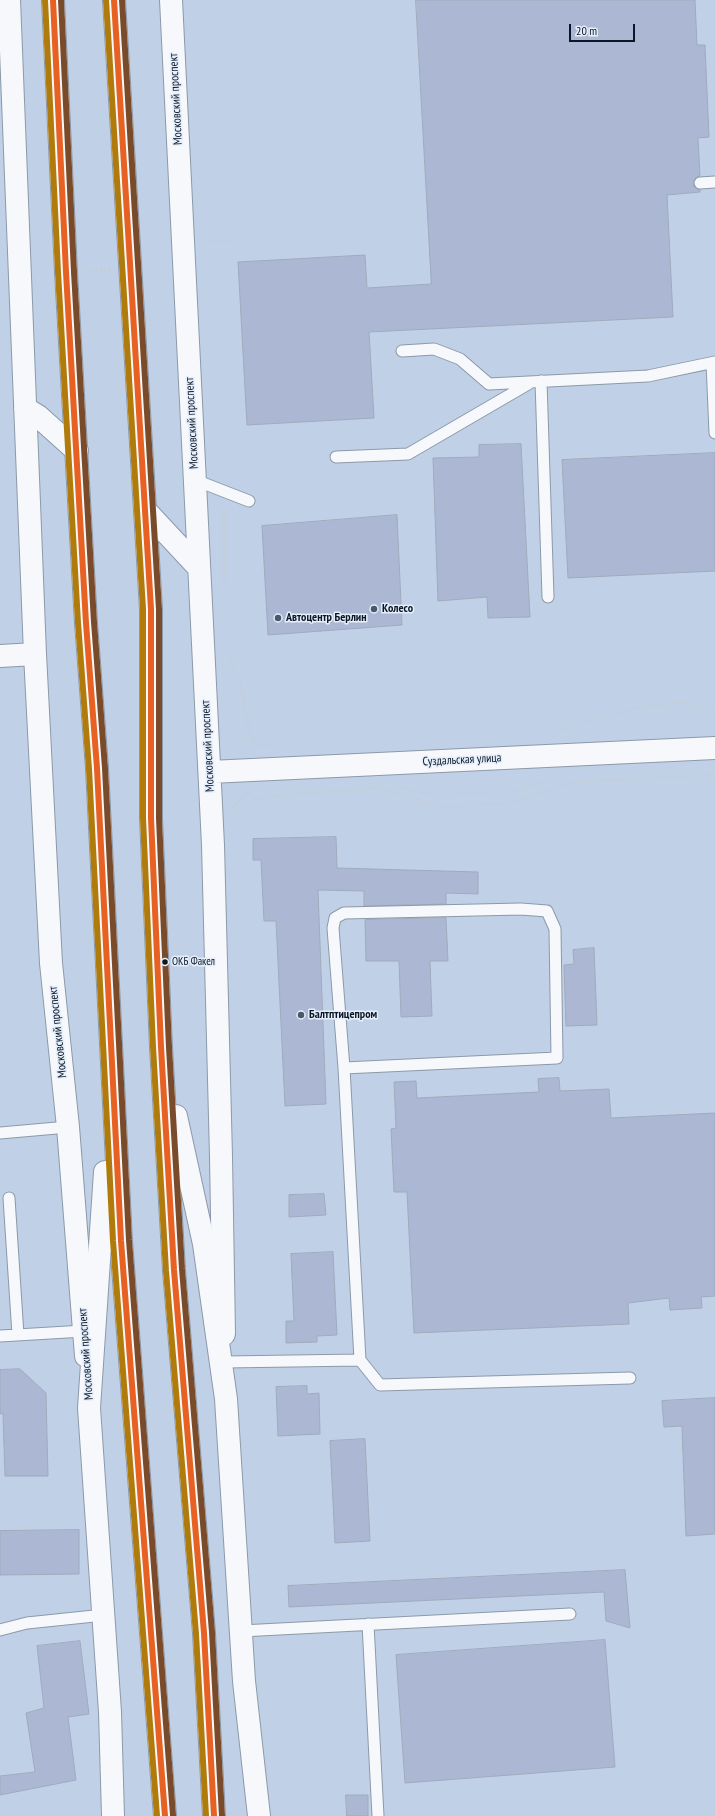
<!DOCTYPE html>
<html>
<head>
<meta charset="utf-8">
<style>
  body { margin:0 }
  #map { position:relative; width:715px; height:1816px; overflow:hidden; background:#c0d1e7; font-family:"PT Sans Narrow",sans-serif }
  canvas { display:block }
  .scale { position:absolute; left:569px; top:24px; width:66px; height:18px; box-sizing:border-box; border:2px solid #0c1726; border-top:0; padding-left:5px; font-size:12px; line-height:14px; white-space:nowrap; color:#0c1726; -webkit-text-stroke:3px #e5eefb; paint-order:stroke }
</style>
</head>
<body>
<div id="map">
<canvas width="715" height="1816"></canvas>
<div class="scale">20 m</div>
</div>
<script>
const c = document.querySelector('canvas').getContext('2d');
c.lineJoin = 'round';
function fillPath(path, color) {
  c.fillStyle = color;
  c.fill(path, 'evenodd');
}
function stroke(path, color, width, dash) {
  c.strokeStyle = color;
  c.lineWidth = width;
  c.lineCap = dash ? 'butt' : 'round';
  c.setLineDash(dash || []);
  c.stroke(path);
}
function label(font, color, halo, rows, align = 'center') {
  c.font = font + ' "PT Sans Narrow",sans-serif';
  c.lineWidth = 3;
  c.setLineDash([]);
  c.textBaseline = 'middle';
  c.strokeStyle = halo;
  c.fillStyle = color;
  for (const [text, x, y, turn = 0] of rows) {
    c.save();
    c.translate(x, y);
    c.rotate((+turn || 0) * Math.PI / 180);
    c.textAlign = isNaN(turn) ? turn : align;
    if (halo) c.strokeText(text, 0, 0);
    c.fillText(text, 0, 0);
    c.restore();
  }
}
const building = new Path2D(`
  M416 0H695L697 45H705L709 137 698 138 700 176 696 177 693 183 694 187 700 190V192L667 195 673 317 369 332 374 418 247 425 238 262 365 255 367 288 431 284Z
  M521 444 530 617 488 618 487 597 438 601 433 458 479 457V445Z
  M715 453V571L568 578 562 460Z
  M397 515 402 625 268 635 262 526Z
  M336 837 337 868 478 872V894L446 893V904L364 906V891L318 890 326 1104 285 1106 276 921H264L261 860H253V839Z
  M446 918 448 961H430L432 1016 401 1017 399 961H366L365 920Z
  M594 948 597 1025 566 1026 564 965 574 964 573 950Z
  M559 1078 560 1091 609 1089 611 1118 715 1113V1296L701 1297 702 1308 670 1310 669 1298 628 1303 629 1324 414 1333 407 1192H394L391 1129 396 1128 394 1082 416 1081 417 1098 539 1092 538 1079Z
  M324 1194 326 1215 289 1217V1195Z
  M333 1252 337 1335 317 1336V1342L286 1343V1321H294L291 1254Z
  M20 1369 46 1393 48 1476H5L3 1413 0 1414V1370Z
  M307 1386V1394L319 1393 320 1434 278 1436 276 1387Z
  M715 1398V1534L686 1536 682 1426 664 1427 662 1401Z
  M365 1439 370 1541 335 1543 330 1441Z
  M79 1530V1574L0 1575V1531Z
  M625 1570 630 1628 606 1621 604 1592 289 1607 288 1586Z
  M605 1640 615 1767 405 1783 396 1655Z
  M80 1641 89 1714 68 1717 76 1780 0 1795V1776L35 1772 26 1713 44 1708 37 1646Z
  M346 1795H368V1816H347Z`);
fillPath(building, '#acb8d3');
stroke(building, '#a0aabc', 1);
const service = new Path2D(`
  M700 183 715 182
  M402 351 434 349 460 359 489 384 648 376 715 362
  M715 365 712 363 715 433
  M541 381 548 597
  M336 457 408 454 530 383
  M195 480 249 501
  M344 1068 557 1058 555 929 547 911 521 909 344 913 335 918 333 928 344 1068 360 1360
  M0 1133 68 1127
  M9 1198 18 1335
  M0 1336 84 1331
  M225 1362 360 1360 380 1385 630 1378
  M368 1624 378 1816
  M0 1630 27 1623 104 1615
  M241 1631 570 1614`);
const minor = new Path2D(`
  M9 0 35 654 51 963 68 1127 86 1356
  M171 0 213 845 221 1157 224 1334
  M25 408 38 416 77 451
  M145 510 199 568
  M0 656 35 654
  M210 772 715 748`);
const primary = new Path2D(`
  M53 0 66 272 86 623 97 768 121 1241 165 1816
  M114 0 151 609V818L161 1047 174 1270 204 1633 214 1816
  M176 1116 204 1244 226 1399 244 1681 259 1816
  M105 1172 89 1408 110 1712 113 1816`);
stroke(service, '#8c99a9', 13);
stroke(minor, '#8c99a9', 24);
stroke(primary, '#8c99a9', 24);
stroke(new Path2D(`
  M205 241H237
  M151 254 161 245
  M88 271 109 270
  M224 510V583
  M227 653 240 683 249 729 257 744
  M230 728C242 742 255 745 273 745
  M560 731 639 707 682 702 715 711
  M396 787 435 795 517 791 552 779
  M233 807 241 798 249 793
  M235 818 237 812 246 804 255 800 275 796 378 788 443 807 511 803 573 782 715 775`), '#c5cad0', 2.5, [1, 3]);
stroke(service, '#f6f8fb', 11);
stroke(minor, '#f6f8fb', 22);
stroke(primary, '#f6f8fb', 22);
stroke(new Path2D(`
  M53 0 66 272 86 623 97 768 121 1241 165 1816
  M114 0 151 609V818L161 1047 174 1270 204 1633 214 1816`), '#e66122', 6);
stroke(new Path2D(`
  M45 0 58 272 78 623 89 769 113 1241 157 1816
  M106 0 143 609V818L153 1047 166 1271 196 1634 206 1816`), '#b07b0b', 6);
stroke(new Path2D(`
  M61 0 74 272 94 622 105 768 129 1240 173 1815
  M122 0 159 609V818L169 1047 182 1269 212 1632 222 1816`), '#7a4b2a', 6);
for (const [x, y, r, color] of [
  [374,609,4,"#4b586a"],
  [278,618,4,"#4b586a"],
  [165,962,3.5,"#0c1726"],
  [301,1015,4,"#4b586a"]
]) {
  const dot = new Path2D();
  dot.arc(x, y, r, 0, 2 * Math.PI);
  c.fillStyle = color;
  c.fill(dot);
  stroke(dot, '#e5eefb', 1.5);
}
label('11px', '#0c1726', '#e5eefb', [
  ["ОКБ Факел",172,962]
], 'left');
label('12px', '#0c1726', '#e5eefb', [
  ["Московский проспект",176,99,-93],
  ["Московский проспект",192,423,-93],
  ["Московский проспект",208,746,-93],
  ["Суздальская улица",462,760,-3],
  ["Московский проспект",58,1032,-96],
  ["Московский проспект",86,1354,-94]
]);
label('bold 12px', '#0c1726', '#e5eefb', [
  ["Колесо",382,609],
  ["Автоцентр Берлин",286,618],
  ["Балтптицепром",309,1015]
], 'left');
</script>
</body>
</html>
